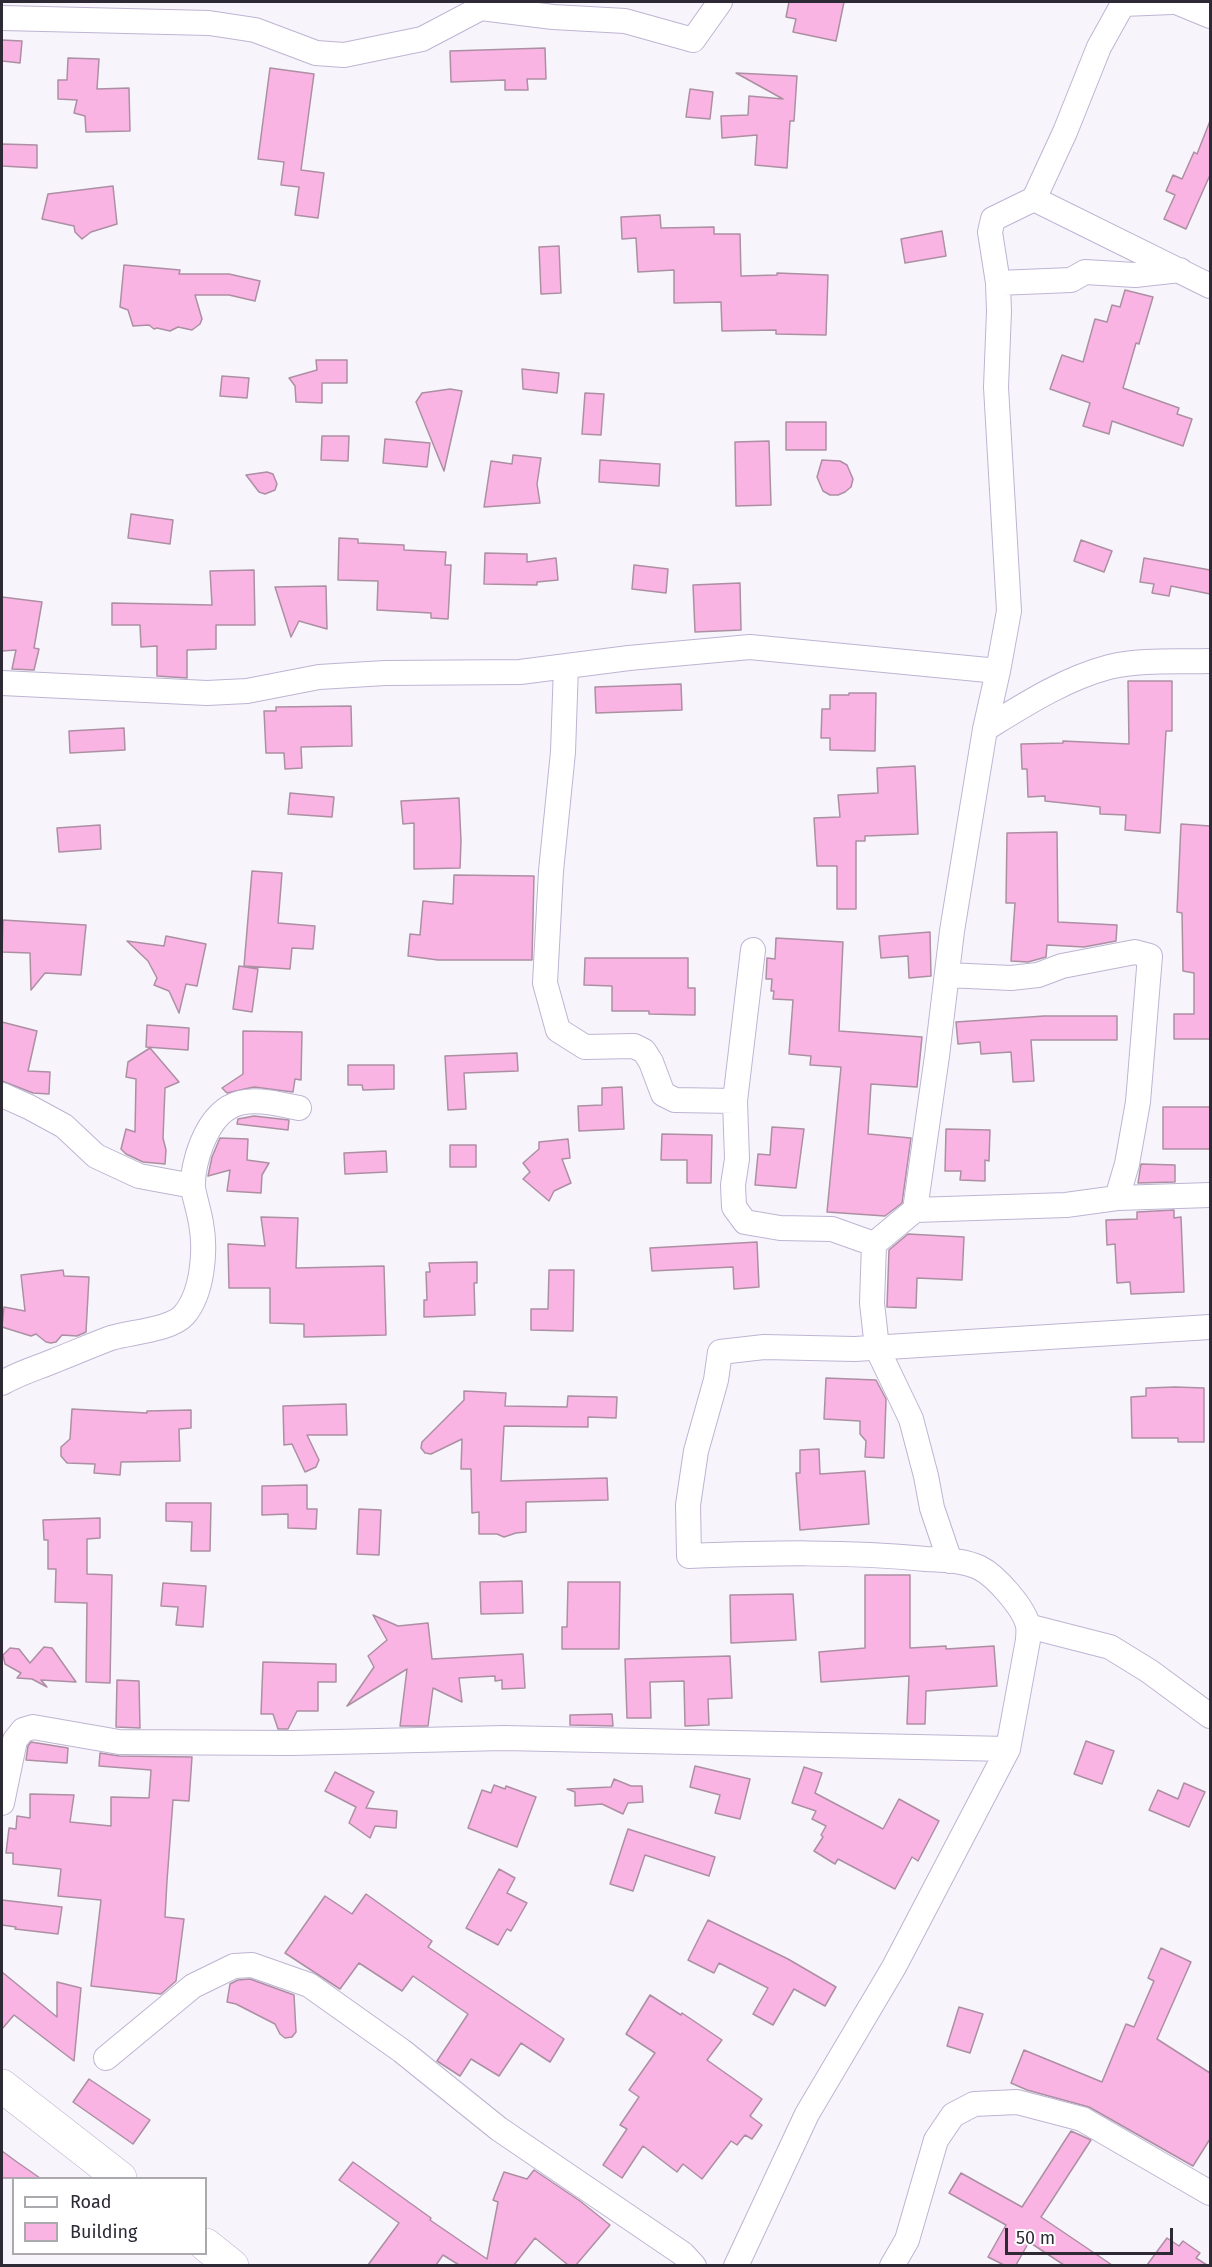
<!DOCTYPE html>
<html>
<head>
<meta charset="utf-8">
<style>
  body { margin:0 }
  #map { position:relative; width:1212px; height:2267px; overflow:hidden; background:#f7f5fb; font-family:"Fira Sans",sans-serif }
  canvas { display:block }
  .frame { position:absolute; inset:0; border:3px solid #2d2935; pointer-events:none }
  .legend { position:absolute; left:12px; top:2177px; width:195px; height:78px; box-sizing:border-box; background:#fff; border:2px solid #aba9ae; margin:0; padding:8px 10px; list-style:none; font-size:18px; color:#2d2935 }
  .legend li { display:flex; align-items:center; gap:12px; height:30px }
  .legend b { width:30px; border:2px solid #aba9ae }
  .scale { position:absolute; left:1005px; top:2228px; width:168px; height:27px; box-sizing:border-box; border:3px solid #2d2935; border-top:0; padding-left:8px; font-size:18px; line-height:21px; white-space:nowrap; color:#2d2935; -webkit-text-stroke:4px #fff; paint-order:stroke }
</style>
</head>
<body>
<div id="map">
<canvas width="1212" height="2267"></canvas>
<div class="frame"></div>
<ul class="legend">
<li><b style="height:8px;background:#fff"></b>Road</li>
<li><b style="height:16px;background:#f9b4e4"></b>Building</li>
</ul>
<div class="scale">50 m</div>
</div>
<script>
const c = document.querySelector('canvas').getContext('2d');
c.lineJoin = 'round';
function fillPath(path, color) {
  c.fillStyle = color;
  c.fill(path, 'evenodd');
}
function stroke(path, color, width, dash) {
  c.strokeStyle = color;
  c.lineWidth = width;
  c.lineCap = dash ? 'butt' : 'round';
  c.setLineDash(dash || []);
  c.stroke(path);
}
const building = new Path2D(`
  M789 2H844L836 41 793 32 796 19 786 17Z
  M2 40 22 41 20 63 2 61Z
  M545 48 546 79H527L528 90H505V80L451 82 450 51Z
  M68 58 99 59 97 89 129 88 130 131 86 132 85 116 74 113 77 100 58 99V80H67Z
  M270 68 314 74 301 170 324 173 318 218 295 215 299 187 281 185 284 162 258 159Z
  M736 73 797 76 794 121H790L787 168 755 165 757 135 722 138 721 116 748 115 749 96 783 99Z
  M690 89 713 92 710 119 686 117Z
  M1210 121V175L1186 229 1164 219 1175 195 1166 191 1173 175 1182 179 1194 152 1197 154Z
  M2 144 37 145V168L2 166Z
  M113 186 117 224 91 232 82 239 75 232 74 226 42 219 48 194Z
  M660 215 661 228 714 227V234H740L741 276 777 275V273L828 275 826 335 776 334V330L722 331 721 302 674 303V270L638 272 636 238 622 239 621 217Z
  M942 231 946 256 905 263 901 239Z
  M559 246 561 293 541 294 539 247Z
  M124 265 180 270 179 274H229L260 281 255 301 229 295H195L202 319 200 324 192 330 178 327 170 331 157 328 154 329 149 325 133 326 128 310 120 307Z
  M1125 290 1153 297 1139 344 1136 343 1123 388 1179 408 1177 414 1192 419 1183 446 1112 421 1109 434 1083 426 1090 403 1050 389 1062 355 1083 362 1095 319 1107 322 1112 305 1120 307Z
  M316 360H347V383H322V403L296 402 295 386 289 378 317 370Z
  M522 369 559 373 557 393 523 389Z
  M222 376 249 378 247 398 220 396Z
  M450 389 462 391 444 471 416 402 422 393Z
  M585 393 604 394 601 435 582 434Z
  M786 422H826V450H786Z
  M322 436H349L348 461 321 460Z
  M385 439 430 443 427 467 383 463Z
  M769 441 771 505 736 506 735 442Z
  M513 455 541 458 537 484 540 503 484 507 491 461 512 464Z
  M600 460 660 464 659 486 599 482Z
  M822 460 840 461 847 465 853 479 851 487 845 492 838 495H830L823 491 817 477Z
  M267 472 273 474 277 484 275 490 265 494 259 492 246 475Z
  M131 514 173 520 170 544 128 538Z
  M339 538 358 539V543L404 545V550L446 552 445 565H451L448 619 431 618V613L377 610 378 581 338 580Z
  M1081 540 1112 551 1104 572 1074 561Z
  M485 553 527 554V562L556 558 558 580 537 582V585L484 584Z
  M1144 558 1210 570V594L1171 586 1169 596 1152 593 1154 584 1140 582Z
  M634 565 668 569 666 593 632 589Z
  M254 570 255 625H216V649L187 650V678L157 676V646L141 647 140 625H112V603L212 605 210 571Z
  M740 583 741 630 695 632 693 585Z
  M326 586 327 629 299 621 291 637 275 587Z
  M2 597 42 602 34 648 39 649 34 670 12 669 16 650 2 651Z
  M1128 681H1172V731H1166L1160 833 1125 830 1126 815 1100 814V807L1045 801V796L1028 797 1027 769H1022L1021 744 1063 743V741L1129 744Z
  M681 684 682 710 596 713 595 687Z
  M849 693H876L875 751 830 750V738H821L822 709H830V695H849Z
  M351 706 352 746 301 747 302 768 285 769 284 753H266L264 711H276V707Z
  M124 728 125 750 70 753 69 731Z
  M915 766 918 834 865 836V841H856V909H837V866H817L814 818 840 817 838 795 878 793 877 768Z
  M290 793 334 797 332 817 288 814Z
  M459 798 461 841 460 868 414 869V823L403 824 401 801Z
  M1181 824 1210 826V1039H1174V1014H1194V973L1183 971 1182 913 1177 912Z
  M100 825 101 849 59 852 57 828Z
  M1057 832 1058 922 1117 925 1116 941 1084 947 1047 945 1046 957 1028 962 1011 961 1015 903H1006L1007 833Z
  M252 871 282 873 278 923 315 926 313 949 292 948 290 969 244 966Z
  M454 875 534 876 532 960H438L408 956 410 934 420 935 423 901 453 904Z
  M3 920 86 925 81 975 45 973 31 990 30 953 2 952Z
  M930 932 931 976 909 978 908 956 881 958 879 936Z
  M166 936 206 944 197 986 186 984 179 1013 169 991 154 985 157 978 148 961 127 941 164 946Z
  M776 938 843 942 839 1031 922 1037 917 1087 871 1084 868 1134 911 1138 902 1203 885 1216 827 1212 841 1067 810 1065 811 1056 789 1054 793 1000 773 999 774 991H771L772 979H766L767 958 775 959Z
  M585 958H688V988H695V1015L649 1014V1011H612V986L584 985Z
  M239 966 258 969 252 1012 233 1009Z
  M1044 1016H1117V1040H1031L1034 1081 1013 1082 1011 1052 981 1054 980 1042 958 1044 956 1022Z
  M2 1022 37 1031 28 1071 50 1072 49 1094 33 1093 2 1081Z
  M147 1025 189 1028 188 1050 146 1047Z
  M243 1031 302 1032 301 1080 295 1079 293 1092 254 1087 227 1093 222 1088 243 1074Z
  M150 1048 179 1082 165 1088 163 1138 166 1150 165 1164 143 1162 126 1154 121 1149 126 1129 135 1132 136 1079 126 1077 128 1062Z
  M517 1053 518 1071 464 1073 466 1109 448 1110 445 1056Z
  M348 1065H394V1089L363 1090 362 1085H348Z
  M622 1087 624 1129 579 1131 578 1106 602 1105V1088Z
  M1163 1107H1210V1149H1163Z
  M254 1116 289 1120 288 1130 237 1124 238 1119Z
  M772 1127 804 1129 796 1188 755 1185 758 1154 770 1155Z
  M946 1129 990 1130 989 1161 985 1160V1181L960 1180 961 1171H945Z
  M662 1134 712 1135 711 1183H687V1160H661Z
  M220 1138 248 1139 247 1160 269 1163 262 1175 261 1193 227 1191 230 1170 208 1176 212 1157Z
  M568 1139 570 1158 562 1159 571 1183 554 1191 549 1201 523 1179 530 1172 523 1163 539 1149V1142Z
  M450 1145H476V1167H450Z
  M386 1151 387 1172 345 1174 344 1153Z
  M1141 1164 1175 1165V1182L1138 1183Z
  M1174 1210V1218L1181 1217 1184 1292 1131 1294 1130 1282 1117 1283 1115 1244 1107 1245 1106 1220 1137 1219V1212Z
  M261 1217 298 1218 296 1268 384 1266 386 1335 304 1337V1324L270 1323V1288H229L228 1244 265 1246Z
  M908 1234 964 1237 962 1280 917 1278 916 1308 887 1307 889 1250Z
  M757 1242 759 1287 734 1289 733 1267 652 1271 650 1248Z
  M477 1262V1283H474L475 1315 424 1317V1300H427L426 1272H430L429 1263Z
  M63 1270 64 1276 89 1277 86 1332 77 1336 62 1335 56 1342 51 1343 46 1342 36 1334 31 1336 2 1327 4 1307 25 1311 21 1275Z
  M549 1270H574L573 1331 531 1330V1309H548Z
  M826 1378 876 1380 886 1399 884 1458 865 1457 866 1441 860 1434V1421L824 1419Z
  M1175 1387 1204 1388V1442H1178V1438H1132L1131 1397 1146 1396V1388Z
  M464 1391 506 1393 505 1406 567 1407 568 1396 617 1397 616 1418 588 1417V1427L504 1426 501 1481 607 1478 608 1500 526 1502V1532L516 1533 504 1537 497 1534H479V1512L472 1513 471 1469H461L462 1439 431 1454 425 1453 421 1448 422 1442 464 1400Z
  M346 1404 347 1435H307L319 1460 316 1467 305 1472 292 1444 284 1445 283 1406Z
  M72 1409 147 1413V1411L191 1410V1428L179 1429 180 1461 121 1462 120 1475 94 1473 95 1464 67 1463 61 1456V1447L70 1439Z
  M819 1449 820 1474 865 1471 869 1524 800 1530 796 1473H800V1450Z
  M307 1485V1509H317L316 1529 288 1528V1514L262 1515V1486Z
  M166 1503H211L210 1551H191L192 1522 166 1521Z
  M359 1509 381 1510 379 1555 357 1554Z
  M100 1518V1538L87 1539V1574L112 1575 110 1683 86 1682 87 1603 55 1602 56 1569H48V1540H44L43 1520Z
  M865 1575H910V1648L946 1646V1649L994 1646 997 1686 926 1691 925 1724H907L909 1676 821 1682 819 1652 865 1648Z
  M522 1581 523 1613 481 1614 480 1582Z
  M568 1582H620L619 1649H562V1627H567Z
  M163 1583 206 1586 203 1627 176 1625 178 1607 161 1606Z
  M793 1594 796 1640 731 1643 730 1595Z
  M373 1615 398 1626 428 1623 432 1659 523 1654 525 1688 502 1689V1680L495 1681V1676L459 1678 462 1702 433 1688 428 1726H400L407 1669 347 1706 374 1667 368 1656 387 1640Z
  M44 1647 52 1648 76 1682 41 1680 47 1687 32 1679 17 1678 21 1673 5 1664 3 1655 10 1648 19 1649 30 1663Z
  M730 1656 732 1698 708 1699 709 1725 685 1726 684 1681 650 1682 651 1718H627L625 1659Z
  M263 1662 336 1664V1682H318V1711H297L288 1729H278L273 1714H261Z
  M117 1680 139 1681 140 1728 116 1727Z
  M612 1714 613 1726 570 1725V1715Z
  M1086 1741 1114 1751 1102 1784 1074 1774Z
  M31 1742 68 1748 67 1763 26 1760 28 1746Z
  M100 1753 119 1756 192 1757 189 1801 173 1800 167 1881 165 1917 184 1919 176 1981 161 1994 91 1986 101 1900 58 1896 61 1869 13 1864V1853H6L9 1828 16 1829 17 1816 30 1818V1794L74 1795 70 1822 111 1826V1797L149 1798 151 1770 99 1766Z
  M695 1766 750 1779 740 1819 715 1813 720 1795 690 1787Z
  M804 1767 822 1773 815 1793 883 1829 899 1799 939 1821 918 1861 912 1857 895 1889 838 1859 835 1864 814 1851 823 1837 821 1835 826 1826 812 1819 816 1811 792 1803Z
  M335 1772 374 1792 366 1808 397 1811 396 1828 375 1826 370 1838 349 1823 356 1807 325 1791Z
  M614 1779 631 1786H642L643 1802 628 1803 623 1814 602 1804 575 1806V1792L567 1789 611 1787Z
  M1184 1783 1205 1792 1189 1827 1149 1810 1158 1790 1178 1799Z
  M494 1785 505 1789 506 1786 536 1797 517 1847 468 1828 482 1790 491 1793Z
  M628 1829 715 1857 709 1876 645 1855 633 1891 610 1884Z
  M499 1869 515 1878 507 1893 527 1903 511 1931 507 1929 498 1945 466 1928Z
  M366 1894 432 1941 428 1947 564 2039 550 2062 521 2043 499 2076 471 2059 460 2076 437 2061 468 2014 413 1976 402 1991 359 1963 340 1989 285 1953 325 1896 352 1914Z
  M2 1900 62 1907 58 1934 15 1929 16 1927 2 1925Z
  M708 1920 788 1959 836 1987 825 2006 794 1989 773 2025 753 2014 768 1988 719 1963 714 1973 688 1960Z
  M1161 1948 1191 1962 1157 2039 1210 2073V2139L1193 2166 1089 2107 1027 2090 1011 2083 1024 2050 1102 2082 1126 2024 1134 2027 1154 1981 1148 1978Z
  M2 1972 57 2017V1982L81 1988 74 2061 14 2015 2 2029Z
  M250 1979 294 1995 296 2032 292 2037 285 2038 280 2034 275 2024 236 2004 227 2002 230 1984 238 1980Z
  M650 1995 681 2015 682 2013 722 2040 707 2060 762 2099 750 2116 762 2125 752 2139 745 2135 737 2145 731 2141 702 2179 683 2164 677 2172 643 2146 622 2178 603 2165 627 2129 620 2125 639 2097 629 2090 655 2053 626 2034Z
  M959 2007 983 2014 970 2053 947 2046Z
  M89 2079 150 2120 133 2144 73 2102Z
  M1071 2131 1091 2140 1041 2217 1112 2265H1064L1029 2242 1016 2265H1004L988 2257 1006 2225 949 2193 961 2173 1022 2207Z
  M2 2151 17 2162 40 2178H2Z
  M353 2162 431 2218 430 2220 487 2259 498 2202 493 2200 504 2172 527 2179 534 2170 580 2201 610 2225 576 2265H568L535 2238 514 2265H459L443 2255 436 2265H368L399 2223 339 2180Z
  M1167 2238 1179 2246 1183 2241 1200 2253 1196 2258 1207 2265H1147Z`);
fillPath(building, '#f9b4e4');
stroke(building, '#ad8fa3', 1.5);
const minor = new Path2D(`
  M1176 2 1210 16
  M1123 4 1172 2
  M481 8 553 17 625 21 693 40 720 2
  M2 18 209 23 255 30 316 53 344 55 422 39 481 8 485 2
  M1034 199 1210 286
  M998 283 1071 280 1085 272 1135 275 1180 270
  M566 666 563 752 551 871 545 983 558 1030 585 1047 634 1046 644 1051 651 1062 663 1094 675 1100 735 1101
  M2 683 207 693 247 691 319 677 385 673 520 672 629 658 750 647 998 671
  M985 729C1024 705 1064 679 1109 667 1141 659 1177 662 1210 661
  M753 950 735 1101 737 1159 733 1185 734 1207 745 1222 780 1228 832 1229 874 1244
  M2 1095 29 1107 64 1126 96 1156 139 1176 193 1186
  M1117 1198 1210 1195
  M915 1210 1066 1205 1117 1198 1127 1164 1138 1102 1150 956 1135 952 1062 966 1038 975 1011 978 947 975
  M2 1383C19 1373 37 1368 56 1360 74 1353 92 1345 111 1338 130 1332 171 1330 184 1315 203 1293 206 1250 201 1223 199 1211 195 1199 193 1188 192 1174 197 1155 202 1143 223 1092 253 1098 299 1108
  M950 1561 932 1508 926 1476 911 1419 877 1348 872 1303 874 1244 915 1210 937 1056 952 931 985 729 998 671 1009 611 996 387 999 311 998 283 990 232 993 219 1034 199 1065 132 1099 47 1124 2
  M1028 1626 1110 1647 1149 1671 1210 1716
  M2 1803 15 1740 23 1730 33 1727 119 1742 292 1743 504 1738 1008 1749
  M106 2058 193 1986 234 1966 252 1965 309 1985 402 2051 499 2129 683 2254 694 2266
  M736 2266 807 2114 894 1967 1008 1749 1028 1640C1028 1636 1029 1631 1028 1626 1025 1609 996 1576 980 1568 964 1560 943 1560 926 1559 848 1551 768 1553 689 1556L688 1505 696 1451 716 1380 720 1352 764 1347 855 1349 1210 1327
  M892 2266 907 2240 936 2140 953 2115 974 2104 1017 2102 1082 2119 1210 2193`);
const secondary = new Path2D(`
  M2 2086 120 2178
  M206 2245 232 2266`);
stroke(minor, '#beb4d3', 26);
stroke(secondary, '#beb4d3', 34);
stroke(minor, '#fff', 24);
stroke(secondary, '#fff', 33);
</script>
</body>
</html>
